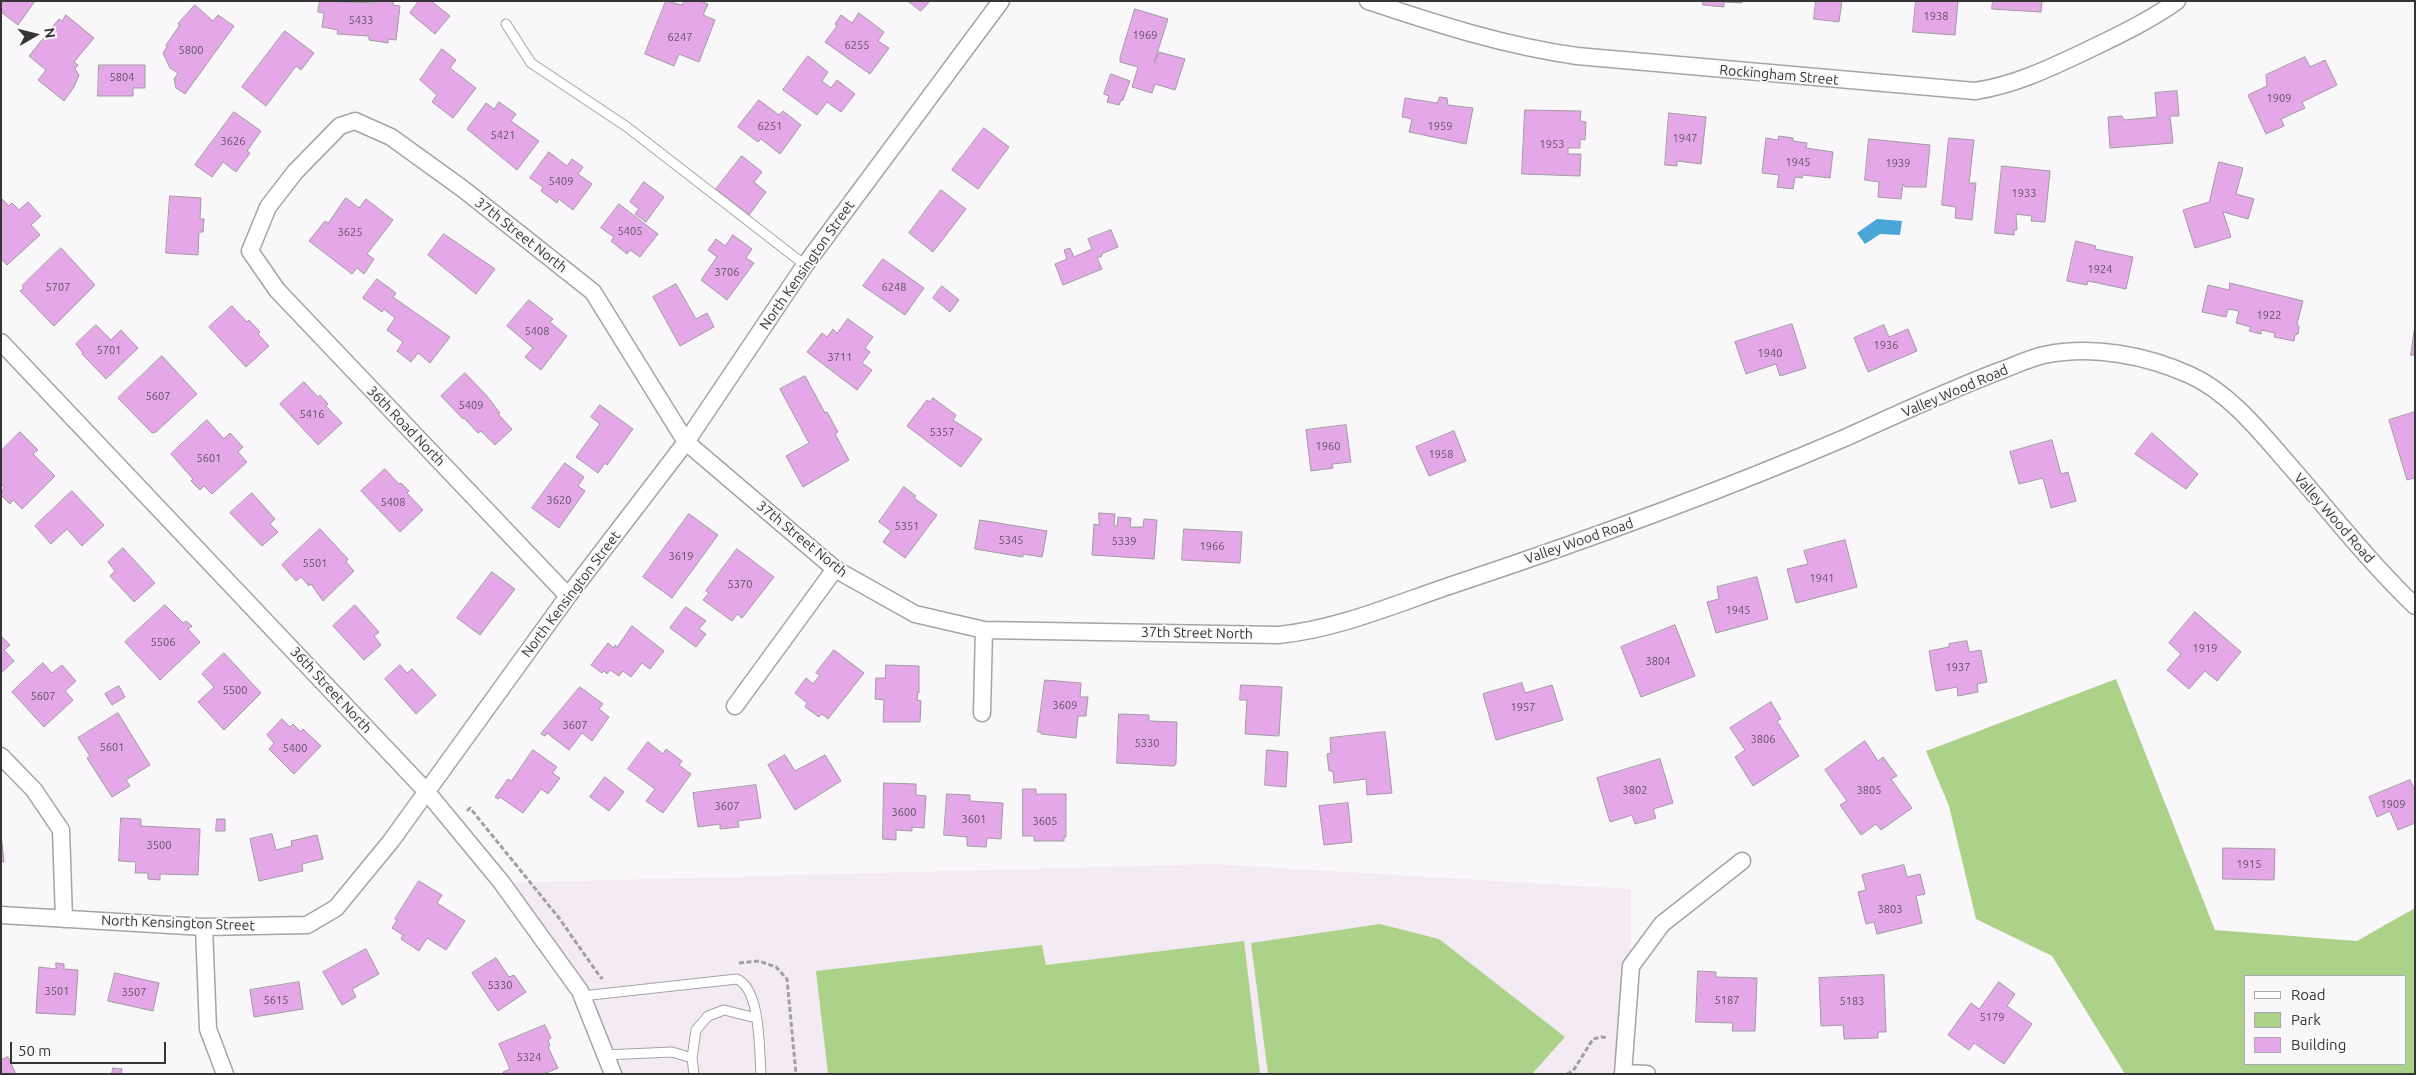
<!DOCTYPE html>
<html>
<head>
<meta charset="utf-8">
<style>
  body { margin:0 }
  #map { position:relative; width:2416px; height:1075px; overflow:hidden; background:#faf7fa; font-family:Ubuntu,sans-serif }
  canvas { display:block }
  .frame { position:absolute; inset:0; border:2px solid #363536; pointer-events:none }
  .legend { position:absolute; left:2244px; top:975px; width:162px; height:90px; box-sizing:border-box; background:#faf7fa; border:1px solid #aca9ac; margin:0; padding:6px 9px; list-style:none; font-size:15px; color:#363536 }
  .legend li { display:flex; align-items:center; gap:10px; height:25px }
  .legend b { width:25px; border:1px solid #aca9ac }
  .north { position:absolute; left:10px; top:10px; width:50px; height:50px; -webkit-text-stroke:4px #faf7fa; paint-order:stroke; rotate:82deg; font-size:14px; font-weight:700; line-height:20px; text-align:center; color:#363536 }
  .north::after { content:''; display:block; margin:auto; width:18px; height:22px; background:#363536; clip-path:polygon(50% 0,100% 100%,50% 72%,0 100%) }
  .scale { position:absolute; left:10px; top:1042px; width:156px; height:22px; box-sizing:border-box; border:2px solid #363536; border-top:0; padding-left:6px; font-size:15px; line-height:18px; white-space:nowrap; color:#363536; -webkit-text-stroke:4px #faf7fa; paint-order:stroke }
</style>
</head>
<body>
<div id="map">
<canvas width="2416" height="1075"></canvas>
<div class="frame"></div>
<ul class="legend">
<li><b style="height:6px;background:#fff"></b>Road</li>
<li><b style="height:14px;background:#acd28a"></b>Park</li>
<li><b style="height:14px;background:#e4a7e8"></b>Building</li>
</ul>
<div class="north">N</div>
<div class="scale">50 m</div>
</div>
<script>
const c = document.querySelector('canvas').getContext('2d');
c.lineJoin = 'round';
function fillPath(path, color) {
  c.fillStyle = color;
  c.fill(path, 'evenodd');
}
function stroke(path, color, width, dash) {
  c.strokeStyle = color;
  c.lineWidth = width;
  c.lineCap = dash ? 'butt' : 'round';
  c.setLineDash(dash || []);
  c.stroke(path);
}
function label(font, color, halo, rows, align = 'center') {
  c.font = font + ' Ubuntu,sans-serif';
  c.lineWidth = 4;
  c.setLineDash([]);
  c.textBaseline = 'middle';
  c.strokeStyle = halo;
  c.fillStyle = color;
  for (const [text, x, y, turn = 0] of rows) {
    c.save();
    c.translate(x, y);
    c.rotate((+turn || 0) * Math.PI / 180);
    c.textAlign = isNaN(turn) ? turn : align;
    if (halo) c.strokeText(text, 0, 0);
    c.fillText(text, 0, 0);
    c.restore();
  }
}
fillPath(new Path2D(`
  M1213 864 1631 889V966L1619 1074H613L580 991 502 883Z`), '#f3eaf3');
fillPath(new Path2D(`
  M2116 679 2215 930 2357 941 2415 908V1074H2125L2052 956 1976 919 1949 806 1926 751ZM2245 976H2405V1064H2245Z
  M1380 924 1439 939 1565 1037 1532 1074H1268L1251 943Z
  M1244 941 1260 1074H828L816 971 1042 945 1046 965Z`), '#acd28a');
fillPath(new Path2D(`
  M1877 219 1902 221 1900 235 1880 234 1865 244 1857 233Z`), '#4ba5d7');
const building = new Path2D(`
  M1 1H35L18 25 1 12Z
  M320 1 375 3V1H393V5L400 6 396 40 388 39V43L369 40V36L337 34 338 30 322 27 324 13 318 12Z
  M419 1H431L450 16 435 34 410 13Z
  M666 1 682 5 684 1H700L708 4 703 15 715 20 699 62 679 54 674 66 645 54Z
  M908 1H930L921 11Z
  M1703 1H1742V3L1724 2V7L1703 5Z
  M1816 1H1842L1839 22 1814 19Z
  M1916 1H1958L1955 35 1913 32Z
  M1993 1H2042L2041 12 1992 9Z
  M195 5 213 21 218 15 234 26 185 94 176 88 174 79 178 73 170 68 163 53 167 47 166 45 180 25 178 24Z
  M1135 9 1168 19 1154 63 1159 52 1185 59 1175 90 1155 84 1152 93 1132 87 1138 67 1120 62V58Z
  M859 13 884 32 878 41 889 48 870 74 825 42 837 26 835 24 841 15 852 23Z
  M66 15 94 38 74 62 78 65 75 69 79 75 74 87 64 101 38 80 46 70 29 56 59 19 62 21Z
  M285 31 314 53 301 70 296 66 266 106 242 87Z
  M442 49 456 60 450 68 476 88 453 118 432 102 437 95 420 80Z
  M808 56 828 72 822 81 831 88 837 80 855 94 841 112 827 102 817 115 783 90Z
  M2305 57 2310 67 2325 60 2337 85 2302 102 2305 108 2281 119 2284 126 2266 134 2248 95 2267 86 2266 75Z
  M99 65H145V88H133V96H98Z
  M1111 74 1130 81 1123 100H1121L1119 105 1107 102 1109 96 1104 94Z
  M2177 91 2179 116H2170L2173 143 2110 148 2108 117 2122 116 2124 120 2157 117 2155 93Z
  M1440 97 1447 98 1448 105 1473 108 1466 144 1409 132 1412 119 1402 117 1405 98 1437 103Z
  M759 100 779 115 783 111 801 125 780 154 761 139 758 142 738 127Z
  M499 102 516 114 511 121 539 141 517 170 467 129 486 103 494 109Z
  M1525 110 1581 111 1580 121 1586 122 1585 140 1580 139V148H1568V154H1581L1580 176 1522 174Z
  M234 112 261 131 247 151 250 153 236 172 223 162 212 177 195 165Z
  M1669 113 1706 117 1701 164 1677 161V166L1665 165Z
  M984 128 1009 147 978 189 952 170Z
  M1779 136 1793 138V141L1807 143 1806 148 1833 152 1830 178 1803 175 1802 178 1795 177 1793 189 1777 187 1779 175 1762 173 1766 138 1778 140Z
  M1949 138 1974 140 1969 183H1976L1972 220 1955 218 1956 207 1942 205Z
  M1869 139 1930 145 1926 187H1905L1903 184 1901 199 1878 197 1879 182 1865 180Z
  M549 152 567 166 572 159 583 167 578 174 592 184 573 210 559 199 557 203 541 191 543 187 530 178Z
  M742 156 762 172 754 182 766 192 749 215 716 189Z
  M2219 162 2243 168 2236 194 2254 199 2248 219 2223 212 2231 237 2195 248 2183 210 2209 202Z
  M2002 166 2050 171 2045 222 2031 221 2032 216 2016 214 2017 230H2014V235L1995 233Z
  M644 182 664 197 646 222 635 214 639 209 630 202Z
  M941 190 966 209 933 252 909 233Z
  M170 196 201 198 200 219H204L203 232H199L198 255 166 253Z
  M346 198 359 208 366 199 393 220 367 254 374 259 364 274 357 268 352 274 309 241 325 221 328 223Z
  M2 199 9 206 12 203 19 210 28 202 41 216 31 225 40 235 7 265 1 259Z
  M619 204 658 234 640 257 630 250 627 254 611 241 614 237 601 228Z
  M1111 230 1118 247 1101 254 1102 256 1097 258 1102 269 1063 285 1055 264 1067 259 1064 250 1070 248 1074 257 1092 249 1088 239Z
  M444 234 495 269 476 294 428 255Z
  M733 235 752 249 746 258 754 263 727 300 701 280 717 257 708 250 716 239 725 246Z
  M2076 241 2096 246 2095 249 2133 257 2126 289 2088 281 2087 285 2067 281Z
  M61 248 95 285 54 326 20 291 24 288 22 286Z
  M883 259 924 288 905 315 863 286Z
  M377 279 396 293 393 297 450 337 430 363 418 353 411 362 397 351 403 342 387 330 395 318 384 309 382 312 363 298Z
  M2230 283 2303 301 2297 324 2299 327 2298 334 2295 335 2294 341 2274 337 2275 333 2261 330V334L2249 331 2251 327 2236 323 2239 311 2228 309 2226 317 2202 312 2208 285 2229 290Z
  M676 284 696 319 707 313 714 327 680 346 653 297Z
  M942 286 959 300 950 312 933 298Z
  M529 300 553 319 550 322 567 336 541 370 525 357 533 348 507 326Z
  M232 306 247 322 249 320 260 332 258 334 269 346 246 367 209 327Z
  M848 319 873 337 865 348 870 352 862 363 872 370 857 390 807 352 822 333 827 337 833 329 837 333Z
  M1792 324 1806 368 1780 376 1776 364 1746 374 1735 342Z
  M96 325 111 340 121 330 138 348 106 379 82 354 83 353 76 344Z
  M1884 325 1889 337 1908 329 1917 351 1868 372 1854 338Z
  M2415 326V355H2411Z
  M162 356 197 394 156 432 152 433 118 398Z
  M465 373 487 396 500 413 498 414 512 429 495 445 481 431 478 433 464 418 463 419 441 396Z
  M805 376 825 413 827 412 838 432 835 434 849 460 803 487 786 456 809 443 780 389Z
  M304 382 318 397 320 395 328 404 326 406 342 423 318 445 280 404Z
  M933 398 956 415 953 420 982 439 961 467 907 426 927 400 930 402Z
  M600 405 633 429 607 465 605 463 598 473 576 457 600 424 591 417Z
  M2415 412V481L2414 478 2407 480 2389 420Z
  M207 420 224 439 230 433 243 447 238 452 247 462 212 494 204 486 200 490 191 481 193 479 171 454Z
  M1346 425 1351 462 1332 464 1333 468 1311 471 1306 430Z
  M1454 431 1466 461 1429 476 1416 447Z
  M20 432 38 450 33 454 55 476 22 509 13 500 10 504 1 495 4 487 1 484V451Z
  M2152 433 2198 474 2186 489 2135 454Z
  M2052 440 2061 474 2068 472 2076 501 2051 508 2043 478 2019 484 2010 452Z
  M565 463 584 477 578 486 585 491 559 528 532 508Z
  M385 469 399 484 401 483 409 491 407 493 423 510 400 532 361 491Z
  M904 487 916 496 914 498 937 515 905 558 883 542 891 531 879 522Z
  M72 491 104 525 82 546 67 529 51 544 35 526Z
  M252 493 275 519 270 524 278 532 262 546 230 513Z
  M1099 513 1115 514 1114 526H1117L1118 517 1131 518 1130 527H1143L1144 519 1157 520 1154 559 1092 555 1094 524 1099 525Z
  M689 514 718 535 672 598 643 577Z
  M980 520 1047 531 1042 557 1023 554V557L975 549Z
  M320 529 348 559 346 562 354 571 323 601 311 584 309 586 301 577 296 581 282 565Z
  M1184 529 1242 532 1240 563 1182 560Z
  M1845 540 1857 587 1796 603 1787 569 1808 564 1804 551Z
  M123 548 155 583 134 602 110 576 115 571 108 562Z
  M737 549 774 577 742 618 737 614 732 621 703 600 709 593 706 591Z
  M492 572 515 589 480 635 457 618Z
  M1757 577 1768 619 1716 633 1707 602 1719 599 1717 587Z
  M165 605 183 623 186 621 192 626 188 629 200 642 160 680 125 642Z
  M355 605 379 632 374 636 381 645 364 660 333 626Z
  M686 607 706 621 699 629 706 634 696 647 670 628Z
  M2195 612 2241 652 2217 681 2205 671 2189 689 2167 670 2181 654 2169 643Z
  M1675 625 1695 676 1641 697 1621 647Z
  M632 626 664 651 650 669 642 663 631 677 623 671 619 676 610 670 607 674 604 671 602 673 591 665 608 643 614 648 615 645 617 647Z
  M1 636 10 645 4 650 14 661 1 673Z
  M1967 641 1969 652 1981 650 1987 682 1977 684 1978 692 1958 696 1957 687 1936 691 1929 651 1949 647V644Z
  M834 650 864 673 828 719 822 714 819 717 805 707 807 703 795 693 806 678 813 684 820 675 816 673Z
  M224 653 261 693 224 730 198 702 214 687 202 674Z
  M43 663 52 673 62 665 76 681 65 691 73 700 44 727 12 692Z
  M400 665 407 673 412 669 436 695 416 714 385 679Z
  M886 665 919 666V693L918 692 917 700 921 701 920 722H883L884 700 875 699 876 678H885Z
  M1045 680 1081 683 1080 697H1088L1086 716H1078L1076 738 1041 734V732H1038Z
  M1522 683 1525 693 1552 685 1563 720 1496 740 1483 694Z
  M1241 685 1282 687 1279 736 1245 734 1247 700H1240Z
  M119 686 125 697 112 705 105 694Z
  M580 687 603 704 599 709 609 717 592 741 582 733 569 750 547 733 545 736 541 734Z
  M1771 702 1781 719 1777 721 1799 756 1753 786 1735 757 1745 750 1730 728Z
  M118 713 150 765 126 780 130 786 112 797 87 758 90 756 78 738Z
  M1119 714 1149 715V721L1177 722 1176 764 1174 766 1117 763Z
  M282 719 290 727 293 724 301 732 303 729 321 746 294 774 269 749 274 743 267 735Z
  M1385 732 1392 793 1367 795 1366 779 1334 783 1333 771H1329L1327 754 1331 753 1330 738Z
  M1865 741 1878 761 1883 757 1897 776 1891 779 1912 808 1881 830 1876 824 1861 835 1840 805 1847 801 1825 770Z
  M648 742 663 754 666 749 682 761 679 765 691 774 663 813 646 801 655 789 628 769Z
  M533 750 557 767 552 773 560 778 548 794 541 789 523 813 500 797 498 799 495 797 508 779 511 781Z
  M1267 750 1288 752 1286 787 1265 785Z
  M785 755 795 771 825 755 841 781 795 810 768 765Z
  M1660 759 1673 803 1653 809 1656 818 1635 824 1632 815 1610 822 1597 778Z
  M605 777 624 792 609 811 590 797Z
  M2410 780 2415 791V823L2398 830 2390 811 2377 817 2369 797Z
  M884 783 916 784V795L926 796 924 828 912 827V831L896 830V840L883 839Z
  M756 785 761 818 738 821 739 827 720 829V824L698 827 693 793Z
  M1023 789H1036V794H1066V837H1064V841H1034V836H1023Z
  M947 794 970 795V801L1003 803 1001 839 987 838 986 847 967 846V837L944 835Z
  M1348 803 1352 842 1324 845 1319 806Z
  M121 818 141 819V826L200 829 198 875 160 874V880L148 879V873H135L136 862 119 861Z
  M217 819H225V831H216Z
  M1 834 4 862H1Z
  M272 834 276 850 292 846 291 841 317 835 323 859 302 864 303 871 259 881 250 839Z
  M2223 848 2275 849 2274 880 2223 879Z
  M1904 865 1907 877 1920 874 1925 894 1916 896 1922 923 1877 934 1874 922 1866 924 1858 892 1866 890 1862 875Z
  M419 881 442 895 437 903 465 921 446 950 427 938 419 951 401 939 403 935 392 928 397 920 395 919Z
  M366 949 379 974 352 989 356 997 342 1005 323 972Z
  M496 958 509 977 514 975 526 992 498 1011 472 973Z
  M56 963 64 964V969L78 970 75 1015 36 1013 39 967 56 969Z
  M1698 971 1716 972V977L1757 978 1755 1031H1732L1733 1023 1696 1022Z
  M115 973 159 983 153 1011 108 1001Z
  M1884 975 1886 1032H1878V1038L1844 1039 1843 1025 1821 1026 1819 978Z
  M299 982 303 1009 254 1017 250 990Z
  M1999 982 2015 994 2007 1006 2032 1024 2004 1064 1974 1043 1969 1050 1948 1035 1971 1003 1979 1009Z
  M545 1025 551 1038 548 1040 550 1046 548 1047 558 1068 544 1074H504L503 1072 510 1069 499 1044Z
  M8 1057 16 1074H1V1060Z
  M113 1068 122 1069 121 1074H112Z`);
fillPath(building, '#e4a7e8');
stroke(building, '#9f9c9f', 1);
const service = new Path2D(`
  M506 24 531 63 627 127 805 265
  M582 996 737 979C761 990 759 1049 761 1074
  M605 1055 672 1052 692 1058 694 1074
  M692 1058 696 1030 708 1016 724 1010 756 1018`);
const minor = new Path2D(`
  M1368 1C1437 24 1505 46 1577 56L1975 91C2015 85 2050 68 2086 51 2117 36 2149 21 2177 1
  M1 342 427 792 502 883 580 991 613 1074
  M568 596 277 290 250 251 268 207 295 172 340 126 355 121 391 137 463 189 593 292 686 442 835 569 915 614 984 630 1278 635C1340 629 1400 602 1458 583 1590 539 1719 492 1847 437 1898 414 1949 390 2002 370 2016 365 2030 358 2044 355 2093 345 2145 355 2190 375 2230 393 2261 433 2290 466 2331 513 2370 563 2415 606
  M735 706 835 569
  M982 713 984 630
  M1 756 34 790 61 830 64 919
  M1 915 204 927 307 925 336 908 391 841 568 596 686 442 805 265 1001 1
  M204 927 208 1029 225 1074
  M1623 1073 1647 1074
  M1623 1074 1631 966 1662 924 1742 861`);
stroke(service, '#a6a3a6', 11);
stroke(minor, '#a6a3a6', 19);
stroke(new Path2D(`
  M467 811 470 808 559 918 601 978 603 977
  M739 963 759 961 776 967 787 979 796 1074
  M1567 1074 1573 1071 1593 1039 1602 1037 1608 1038`), '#a19fa1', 3, [5, 2.5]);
stroke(service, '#fff', 9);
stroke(minor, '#fff', 16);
label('11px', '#625262', null, [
  ["1938",1936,16],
  ["5433",361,20],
  ["1969",1145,35],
  ["6247",680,37],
  ["6255",857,45],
  ["5800",191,50],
  ["5804",122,77],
  ["1909",2279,98],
  ["6251",770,126],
  ["1959",1440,126],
  ["5421",503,135],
  ["1947",1685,138],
  ["3626",233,141],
  ["1953",1552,144],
  ["1945",1798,162],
  ["1939",1898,163],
  ["5409",561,181],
  ["1933",2024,193],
  ["5405",630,231],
  ["3625",350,232],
  ["1924",2100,269],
  ["3706",727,272],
  ["5707",58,287],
  ["6248",894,287],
  ["1922",2269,315],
  ["5408",537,331],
  ["1936",1886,345],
  ["5701",109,350],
  ["1940",1770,353],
  ["3711",840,357],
  ["5607",158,396],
  ["5409",471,405],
  ["5416",312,414],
  ["5357",942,432],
  ["1960",1328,446],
  ["1958",1441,454],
  ["5601",209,458],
  ["3620",559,500],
  ["5408",393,502],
  ["5351",907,526],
  ["5345",1011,540],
  ["5339",1124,541],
  ["1966",1212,546],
  ["3619",681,556],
  ["5501",315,563],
  ["1941",1822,578],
  ["5370",740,584],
  ["1945",1738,610],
  ["5506",163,642],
  ["1919",2205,648],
  ["3804",1658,661],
  ["1937",1958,667],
  ["5500",235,690],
  ["5607",43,696],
  ["3609",1065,705],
  ["1957",1523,707],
  ["3607",575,725],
  ["3806",1763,739],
  ["5330",1147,743],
  ["5601",112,747],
  ["5400",295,748],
  ["3802",1635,790],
  ["3805",1869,790],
  ["1909",2393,804],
  ["3607",727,806],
  ["3600",904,812],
  ["3601",974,819],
  ["3605",1045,821],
  ["3500",159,845],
  ["1915",2249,864],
  ["3803",1890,909],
  ["5330",500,985],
  ["3501",57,991],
  ["3507",134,992],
  ["5615",276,1000],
  ["5187",1727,1000],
  ["5183",1852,1001],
  ["5179",1992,1017],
  ["5324",529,1057]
]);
label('14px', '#363536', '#faf7fa', [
  ["Rockingham Street",1779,75,5],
  ["37th Street North",521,235,38],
  ["North Kensington Street",807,265,-55],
  ["Valley Wood Road",1955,391,-23],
  ["36th Road North",406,426,46],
  ["Valley Wood Road",2334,518,49],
  ["37th Street North",802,539,39],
  ["Valley Wood Road",1579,541,-19],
  ["North Kensington Street",571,594,-53],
  ["37th Street North",1197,633,1],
  ["36th Street North",331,690,47],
  ["North Kensington Street",178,923,2]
]);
</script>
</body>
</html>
